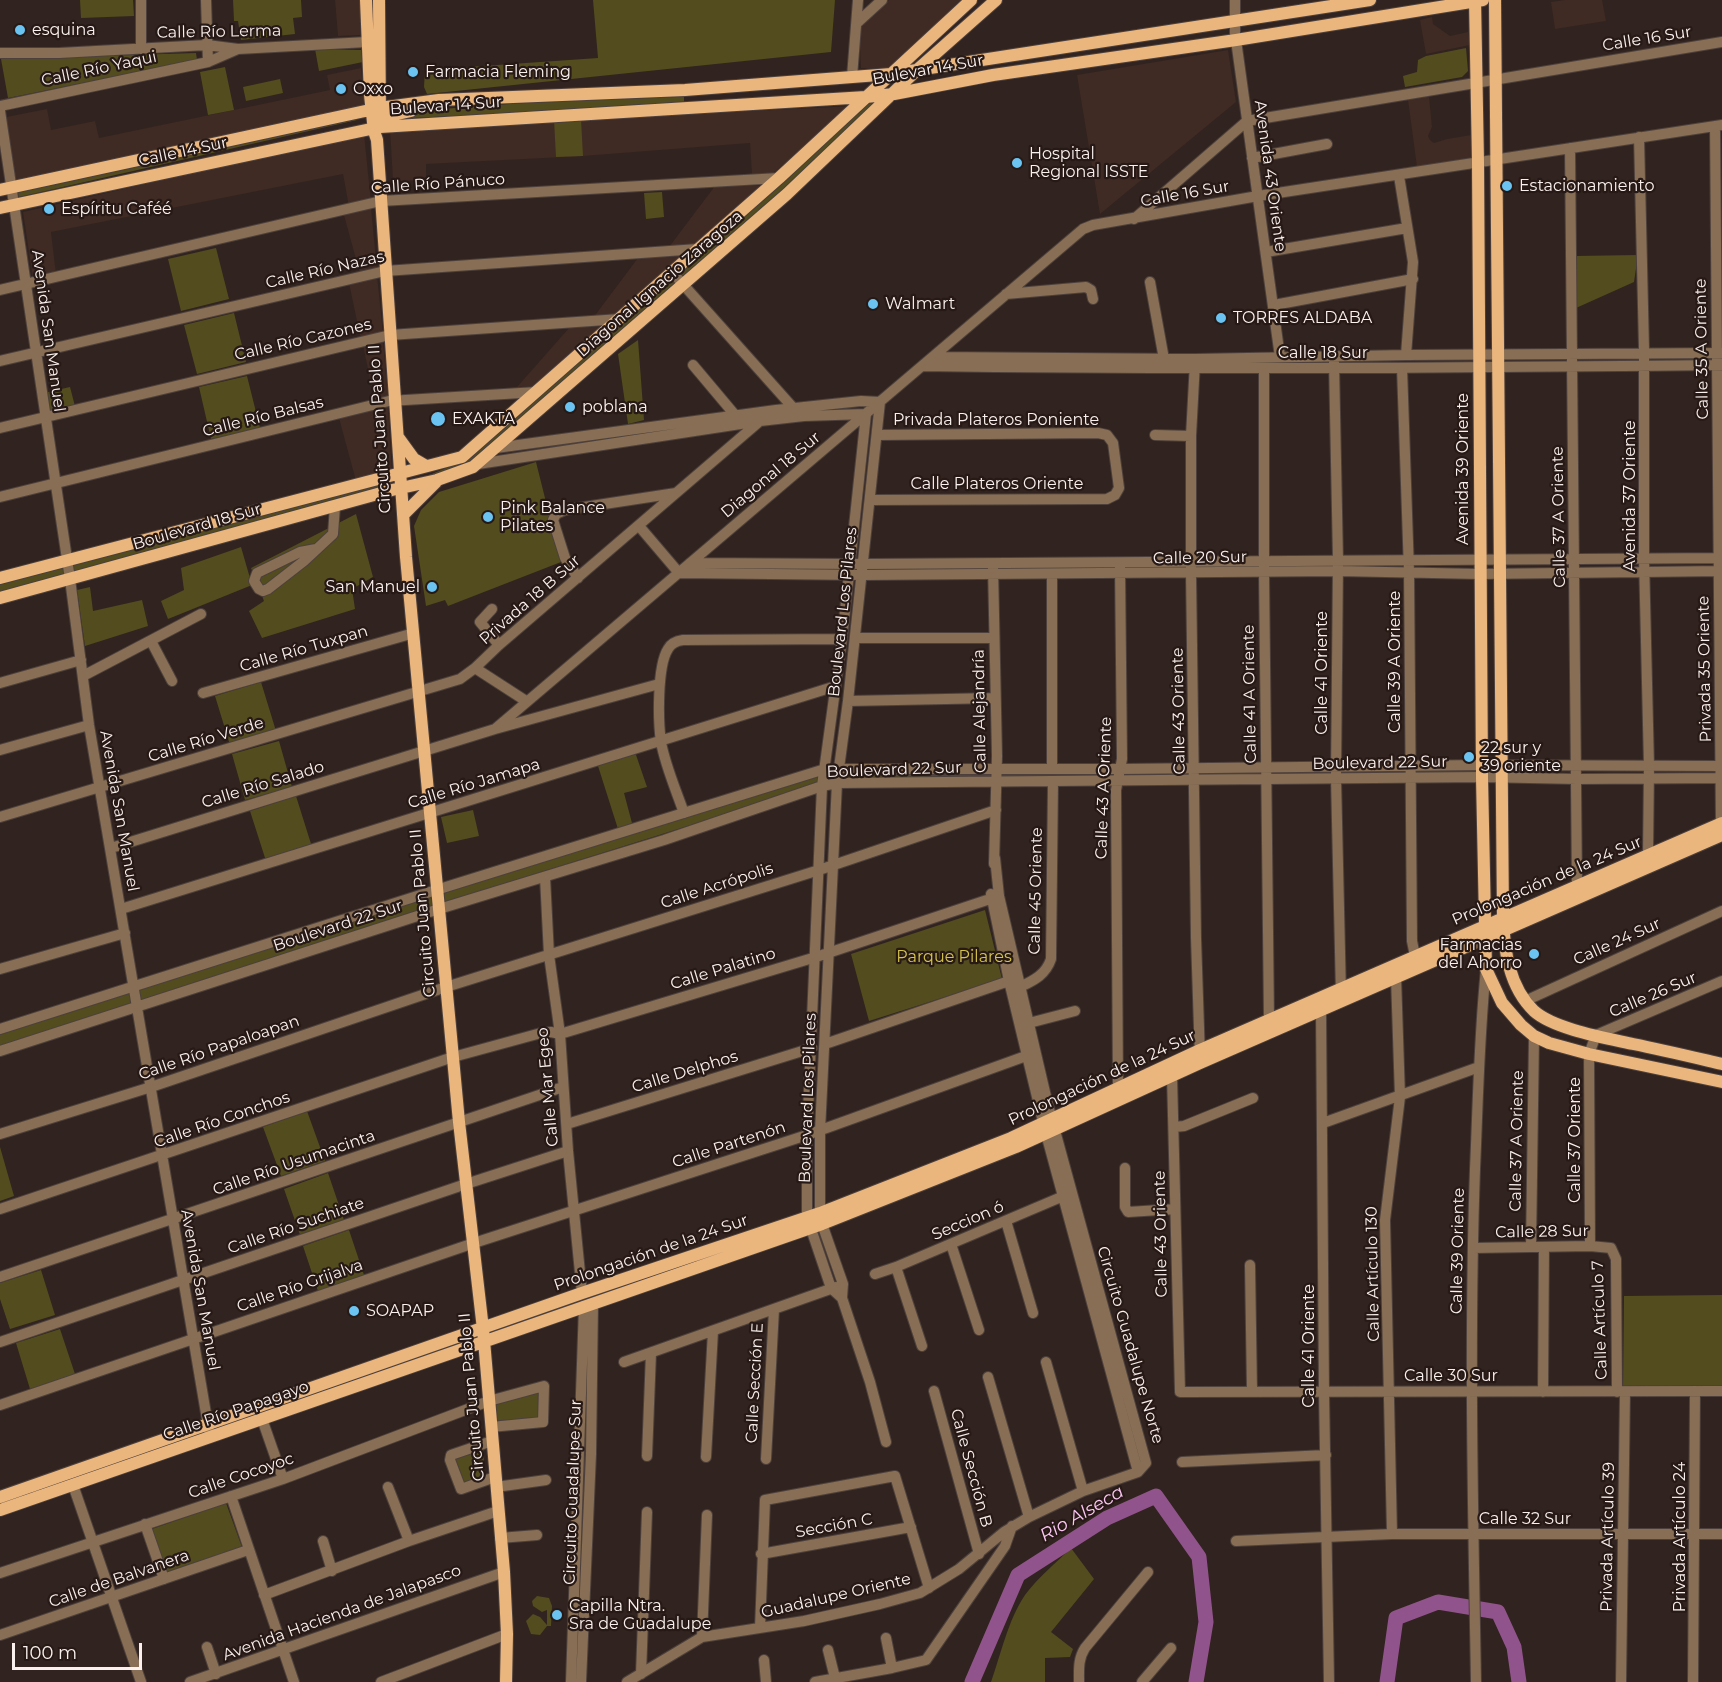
<!DOCTYPE html>
<html>
<head>
<meta charset="utf-8">
<style>
  body { margin:0 }
  #map { position:relative; width:1722px; height:1682px; overflow:hidden; background:#31231f; font-family:Montserrat,sans-serif }
  canvas { display:block }
  .scale { position:absolute; left:12px; top:1643px; width:130px; height:27px; box-sizing:border-box; border:3px solid #faf0ed; border-top:0; padding-left:8px; font-size:18px; line-height:21px; white-space:nowrap; color:#faf0ed; -webkit-text-stroke:4px #271915; paint-order:stroke }
</style>
</head>
<body>
<div id="map">
<canvas width="1722" height="1682"></canvas>
<div class="scale">100 m</div>
</div>
<script>
const c = document.querySelector('canvas').getContext('2d');
c.lineJoin = 'round';
function fillPath(path, color) {
  c.fillStyle = color;
  c.fill(path, 'evenodd');
}
function stroke(path, color, width, dash) {
  c.strokeStyle = color;
  c.lineWidth = width;
  c.lineCap = dash ? 'butt' : 'round';
  c.setLineDash(dash || []);
  c.stroke(path);
}
function label(font, color, halo, rows, align = 'center') {
  c.font = font + ' Montserrat,sans-serif';
  c.lineWidth = 4.5;
  c.setLineDash([]);
  c.textBaseline = 'middle';
  c.strokeStyle = halo;
  c.fillStyle = color;
  for (const [text, x, y, turn = 0] of rows) {
    c.save();
    c.translate(x, y);
    c.rotate((+turn || 0) * Math.PI / 180);
    c.textAlign = isNaN(turn) ? turn : align;
    if (halo) c.strokeText(text, 0, 0);
    c.fillText(text, 0, 0);
    c.restore();
  }
}
fillPath(new Path2D(`
  M335 0H360V35L338 36Z
  M889 0H965L891 69 861 68 859 28Z
  M1565 0H1602L1606 21 1555 29 1551 2Z
  M1432 17 1433 24 1450 36 1468 32 1470 45 1426 54 1420 20Z
  M1228 50 1236 102 1100 214 1077 75Z
  M361 68 365 106 15 182 1 118 47 109 51 130 95 121 99 138 330 90 327 75Z
  M1429 96 1432 127 1428 136 1430 140 1434 143 1447 139 1471 135 1473 157 1417 167 1408 100Z
  M853 106 773 173 752 174 750 143 583 156 426 164V180L393 181 390 129Z
  M364 134 371 202 349 207 343 174 51 232 56 274 33 278 23 212Z
  M715 186H760L693 246 669 247Z
  M371 208 377 270 360 274 344 215Z
  M681 256 617 316 593 318 638 258Z
  M377 275 383 334 361 340 349 283Z
  M570 327H603L537 386 517 387Z
  M383 340 388 399 375 403 363 345Z
  M388 406 392 472 356 481 339 418Z`), '#3f2a24');
fillPath(new Path2D(`
  M80 0H133L134 16 81 18Z
  M233 0H301L302 17 293 18 295 34 241 40 238 21H234Z
  M593 0H835L831 52 427 94 424 87 425 70 598 58Z
  M1466 48 1468 71 1462 77 1405 87 1403 76 1417 72 1418 60 1426 56Z
  M315 49 361 50 363 62 319 71Z
  M196 53 197 60 8 98 1 59Z
  M225 67 234 110 208 115 200 72Z
  M280 79 283 93 246 101 243 87Z
  M684 91V106L388 119V113Z
  M868 102 876 106 686 281 676 271Z
  M356 117 357 120 19 197 17 191Z
  M581 119 583 156 556 157 554 120Z
  M662 192 664 217 646 219 644 193Z
  M216 248 229 299 181 311 168 259Z
  M1638 255 1634 282 1576 308 1575 256Z
  M671 277 678 285 468 466 417 480 466 460Z
  M234 313 246 362 197 374 184 325Z
  M638 340 644 420 628 424 618 354Z
  M247 376 260 428 211 439 199 387Z
  M70 387 76 410 49 416 44 393Z
  M536 462 561 562 448 606 445 600 426 606 414 526 421 510 439 492Z
  M390 475 392 490 0 598V578Z
  M356 514 373 577 352 589 355 609 262 638 249 611 264 601 251 568Z
  M241 547 252 585 168 619 161 601 184 590 181 568Z
  M90 587 93 611 142 600 148 626 85 646 77 590Z
  M261 682 276 731 230 745 215 696Z
  M279 741 292 787 245 800 232 754Z
  M635 752 647 787 624 793 632 823 618 829 598 766Z
  M1477 768 1478 773 840 782 841 770Z
  M821 773 818 785 443 903 444 893Z
  M296 796 312 847 266 861 250 811Z
  M473 810 479 836 447 843 441 817Z
  M433 891 435 910 0 1051V1029Z
  M985 910 1002 979 869 1021 851 954Z
  M307 1111 325 1161 281 1176 263 1127Z
  M0 1147 14 1196 0 1201Z
  M328 1173 344 1220 300 1235 284 1189Z
  M349 1230 364 1275 318 1291 303 1246Z
  M41 1270 55 1315 10 1329 0 1299V1283Z
  M1722 1295V1387H1623L1624 1296Z
  M60 1329 75 1374 30 1389 16 1343Z
  M543 1387 542 1421 493 1425 491 1406Z
  M483 1446 485 1480 461 1488 451 1457Z
  M226 1503 243 1550 168 1576 152 1529Z
  M1071 1548 1094 1579 1051 1632 1073 1649 1070 1657 1045 1658V1682H991C1001 1654 1008 1620 1025 1595 1038 1577 1056 1563 1071 1548Z
  M537 1596 549 1598 552 1606 551 1626H547L540 1635 531 1634 526 1621 533 1614 540 1617 547 1625V1610L542 1612 533 1606 532 1601Z`), '#534c1e');
stroke(new Path2D(`
  M972 1682 1018 1575 1107 1518 1156 1496 1199 1557 1206 1622 1196 1682
  M1387 1682 1396 1618 1438 1602 1498 1612 1514 1647 1519 1682`), '#91538b', 15);
const minor = new Path2D(`
  M141 0V49
  M206 0 208 62
  M1235 0V33L1280 357
  M858 22 882 0
  M0 53H59L207 45 238 49 367 42
  M852 77 858 0
  M0 106 208 62 238 49
  M0 111 70 579 89 725 209 1431
  M1715 126 1721 831
  M1639 137 1644 349V558L1649 766 1648 855
  M1570 148 1577 886
  M1252 158 1327 144
  M1399 176 1413 262 1406 355
  M1134 219 1247 121 1722 42
  M1266 252 1407 228
  M672 272 796 411
  M1150 282 1164 359
  M0 290 381 201 779 178
  M1006 294 1086 287 1091 290 1093 299
  M1274 305 1413 279
  M934 357 1195 359 1406 355 1722 353
  M0 361 385 271 698 249
  M1195 362 1191 436V573L1196 938 1200 1058
  M1334 363 1338 560 1336 778 1341 995
  M693 365 735 415
  M923 366C1190 370 1456 368 1722 365
  M1264 368V572L1269 1020
  M1402 368 1409 571 1412 941 1415 956
  M880 402 848 701 837 783 820 1131V1213L822 1224 843 1284 842 1298 870 1382 886 1442
  M0 428 390 335 620 319
  M1155 435 1191 436
  M496 448 776 410 861 401 880 402
  M478 464 760 421 804 416 866 414
  M0 497 389 401 537 392
  M870 500 1107 499 1115 495 1119 488 1113 443 1107 435 1098 433 877 435
  M639 526 679 573 862 575 1338 571 1480 574 1722 571
  M316 549 300 552 257 573 254 581 259 589 263 591 268 589 304 561 333 534 335 506
  M690 563 863 564 1722 558
  M993 567 997 756 994 864
  M1052 574V769
  M578 578 565 558 553 520 556 514 565 510 676 493
  M492 609 480 622 499 645
  M855 638H994
  M151 641 172 681
  M475 668 526 701
  M83 676 201 614
  M0 683 81 660
  M203 693 414 633
  M848 701 995 698
  M495 729 1083 229 1093 225 1258 196 1722 125
  M0 750 89 725
  M684 813C676 790 665 765 661 742 658 721 657 666 668 649 671 643 676 641 683 640L842 639
  M0 817 460 679 475 668 499 645 760 421
  M111 848 495 729 659 684
  M545 877 549 955 560 1034 568 1151 582 1293
  M991 894 1009 981 1046 1134 1138 1472
  M121 909 836 686
  M0 969 125 933
  M1020 987C1035 980 1046 974 1051 959L1053 781
  M1525 1001 1722 911
  M1321 1010 1324 1392 1329 1682
  M1029 1023 1075 1011
  M0 1029 433 891 825 769H1120L1482 765 1722 766
  M825 1044 1009 981
  M0 1051 439 909 664 840 822 786 837 783 1482 777 1577 779 1722 778
  M1172 1076 1180 1392 1722 1391
  M1118 1087 1116 790 1122 759 1120 566
  M1323 1123 1479 1067
  M567 1124 812 1048
  M1174 1127 1184 1126 1253 1098
  M0 1134 151 1087 446 987 819 870 996 810
  M1125 1168V1207L1128 1212 1175 1209
  M0 1209 453 1057 541 1033 551 1032 560 1034 816 957 999 896
  M1006 1221 1033 1313
  M951 1244 979 1330
  M1590 1246 1589 1054 1596 1035 1722 981
  M1531 1247 1534 1036
  M1473 1248 1590 1246 1611 1248 1616 1259 1617 1392
  M1250 1265 1252 1392
  M896 1267 922 1346
  M875 1274 896 1267 1066 1195
  M0 1277 563 1087
  M842 1298 831 1288 807 1217V1135L822 786 842 639 866 414
  M0 1342 466 1184 568 1151
  M624 1362 836 1287
  M1046 1362 1083 1491
  M988 1377 1029 1517
  M934 1391 979 1554
  M1543 1392 1544 1247
  M0 1405 474 1243 807 1135 1026 1056
  M262 1419 283 1479
  M492 1441 451 1455 450 1460 461 1489 495 1477
  M647 1456 651 1353
  M706 1457 713 1331
  M766 1459 774 1309
  M1182 1462 1326 1455
  M73 1485 141 1682
  M388 1487 409 1541
  M496 1487 546 1480
  M231 1496 294 1682
  M145 1524 164 1579
  M1392 1534 1385 1220 1400 1097 1396 977
  M500 1538 537 1535
  M323 1541 332 1571
  M1236 1541 1392 1534H1722
  M761 1554 911 1527
  M0 1573 283 1479 489 1401 544 1386 543 1422 491 1427
  M264 1595 409 1541 498 1511
  M760 1628 765 1500 895 1476 929 1588
  M0 1635 248 1550
  M702 1637 707 1515
  M886 1638 892 1668
  M207 1647 216 1674
  M828 1650 835 1678
  M764 1660 766 1682
  M641 1674 647 1512
  M190 1682 504 1572
  M381 1682 507 1634
  M571 1682 584 1306
  M581 1682 591 1454 593 1303
  M627 1682 702 1637 804 1621 880 1604 920 1593 959 1569 1004 1532 1029 1517 1083 1491 1138 1472 1146 1463 1048 1105 999 896 995 858
  M815 1682 892 1668 926 1660 1005 1546 1012 1526
  M1079 1682C1079 1669 1078 1659 1085 1648L1148 1572
  M1142 1682 1171 1648
  M1476 1682C1473 1511 1469 1340 1475 1169 1478 1102 1479 1035 1486 969
  M1621 1682 1625 1392
  M1693 1682 1695 1391`);
const major = new Path2D(`
  M366 0 370 95 374 131 377 140 406 557 459 1122 483 1329 504 1572 507 1634 506 1682
  M379 0 380 116
  M1475 0 1478 162 1482 777 1486 969 1502 1003 1521 1025 1534 1036 1549 1043 1589 1054 1722 1082
  M1495 0 1503 918C1504 950 1509 987 1534 1011 1554 1029 1606 1038 1633 1044 1663 1050 1692 1057 1722 1064
  M375 124 384 117 411 111
  M0 190 379 108 439 100 685 90 891 74 1370 0
  M0 208 380 127 866 97 894 94 993 75 1236 40 1483 0
  M398 437 414 459 426 466
  M403 515 436 482
  M0 578 462 457 779 178 971 0
  M0 598 392 490 437 480 473 467 787 194 917 70 996 0
  M0 1497 582 1293 820 1213 1011 1138 1200 1050 1722 823
  M0 1510 822 1224 1016 1147 1200 1063 1722 835`);
stroke(minor, '#4d403c', 12);
stroke(major, '#4d403c', 14);
stroke(minor, '#876e54', 10);
stroke(major, '#eab67e', 12);
for (const [x, y, r, color] of [
  [20,30,6,"#6ac3f1"],
  [413,72,6,"#6ac3f1"],
  [341,89,6,"#6ac3f1"],
  [1017,163,6,"#6ac3f1"],
  [1507,186,6,"#6ac3f1"],
  [49,209,6,"#6ac3f1"],
  [873,304,6,"#6ac3f1"],
  [1221,318,6,"#6ac3f1"],
  [570,407,6,"#6ac3f1"],
  [438,419,8,"#6ac3f1"],
  [488,517,6,"#6ac3f1"],
  [432,587,6,"#6ac3f1"],
  [1469,757,6,"#6ac3f1"],
  [1534,954,6,"#6ac3f1"],
  [354,1311,6,"#6ac3f1"],
  [557,1615,6,"#6ac3f1"]
]) {
  const dot = new Path2D();
  dot.arc(x, y, r, 0, 2 * Math.PI);
  c.fillStyle = color;
  c.fill(dot);
  stroke(dot, '#271915', 2);
}
label('16px', '#faf0ed', '#271915', [
  ["esquina",32,30],
  ["Farmacia Fleming",425,72],
  ["Oxxo",353,89],
  ["Hospital",1029,154],
  ["Regional ISSTE",1029,172],
  ["Estacionamiento",1519,186],
  ["Espíritu Caféé",61,209],
  ["Walmart",885,304],
  ["TORRES ALDABA",1233,318],
  ["poblana",582,407],
  ["EXAKTA",452,419],
  ["Pink Balance",500,508],
  ["Pilates",500,526],
  ["San Manuel",420,587,"right"],
  ["22 sur y",1481,748],
  ["39 oriente",1481,766],
  ["Farmacias",1522,945,"right"],
  ["del Ahorro",1522,963,"right"],
  ["SOAPAP",366,1311],
  ["Capilla Ntra.",569,1606],
  ["Sra de Guadalupe",569,1624]
], 'left');
label('16px', '#faf0ed', '#271915', [
  ["Calle Río Lerma",219,32,-1],
  ["Calle 16 Sur",1647,39,-9],
  ["Calle Río Yaqui",99,69,-12],
  ["Bulevar 14 Sur",928,70,-10],
  ["Bulevar 14 Sur",446,106,-4],
  ["Calle 14 Sur",183,152,-12],
  ["Avenida 43 Oriente",1270,176,82],
  ["Calle Río Pánuco",438,184,-4],
  ["Calle 16 Sur",1185,194,-10],
  ["Calle Río Nazas",325,270,-13],
  ["Diagonal Ignacio Zaragoza",660,284,-41],
  ["Avenida San Manuel",48,331,82],
  ["Calle Río Cazones",303,340,-13],
  ["Calle 35 A Oriente",1702,349,-91],
  ["Calle 18 Sur",1323,353],
  ["Calle Río Balsas",263,417,-14],
  ["Privada Plateros Poniente",996,420],
  ["Circuito Juan Pablo II",380,429,-94],
  ["Avenida 39 Oriente",1463,469,-90],
  ["Diagonal 18 Sur",771,475,-40],
  ["Calle Plateros Oriente",997,484],
  ["Avenida 37 Oriente",1630,496,-90],
  ["Calle 37 A Oriente",1559,517,-91],
  ["Boulevard 18 Sur",197,527,-16],
  ["Calle 20 Sur",1200,558,-1],
  ["Privada 18 B Sur",530,600,-41],
  ["Boulevard Los Pilares",843,612,-84],
  ["Calle Río Tuxpan",304,649,-16],
  ["Calle 39 A Oriente",1395,662,-90],
  ["Privada 35 Oriente",1705,669,-91],
  ["Calle 41 Oriente",1322,673,-90],
  ["Calle 41 A Oriente",1250,694,-91],
  ["Calle Alejandría",980,711,-91],
  ["Calle 43 Oriente",1179,711,-91],
  ["Calle Río Verde",206,740,-17],
  ["Boulevard 22 Sur",1380,763,-1],
  ["Boulevard 22 Sur",894,770,-2],
  ["Calle Río Jamapa",474,784,-17],
  ["Calle Río Salado",263,785,-17],
  ["Calle 43 A Oriente",1104,788,-88],
  ["Avenida San Manuel",119,811,80],
  ["Prolongación de la 24 Sur",1547,881,-23],
  ["Calle Acrópolis",717,886,-18],
  ["Calle 45 Oriente",1036,891,-89],
  ["Circuito Juan Pablo II",423,913,-95],
  ["Boulevard 22 Sur",338,926,-18],
  ["Calle 24 Sur",1617,942,-24],
  ["Calle Palatino",723,969,-17],
  ["Calle 26 Sur",1653,995,-23],
  ["Calle Río Papaloapan",219,1048,-19],
  ["Calle Delphos",685,1072,-17],
  ["Prolongación de la 24 Sur",1102,1078,-25],
  ["Calle Mar Egeo",548,1087,-95],
  ["Boulevard Los Pilares",808,1098,-88],
  ["Calle Río Conchos",222,1120,-19],
  ["Calle 37 Oriente",1575,1140,-90],
  ["Calle 37 A Oriente",1517,1141,-89],
  ["Calle Partenón",729,1145,-18],
  ["Calle Río Usumacinta",294,1163,-19],
  ["Seccion ó",968,1221,-23],
  ["Calle Río Suchiate",296,1226,-19],
  ["Calle 28 Sur",1542,1232,-1],
  ["Calle 43 Oriente",1161,1234,-91],
  ["Calle 39 Oriente",1458,1251,-89],
  ["Prolongación de la 24 Sur",651,1253,-19],
  ["Calle Artículo 130",1373,1274,-91],
  ["Calle Río Grijalva",300,1286,-19],
  ["Avenida San Manuel",200,1290,80],
  ["Calle Artículo 7",1600,1320,-92],
  ["Circuito Guadalupe Norte",1130,1345,74],
  ["Calle 41 Oriente",1309,1346,-90],
  ["Calle 30 Sur",1451,1376],
  ["Calle Sección E",755,1383,-87],
  ["Circuito Juan Pablo II",472,1397,-95],
  ["Calle Río Papagayo",236,1411,-19],
  ["Calle Sección B",971,1468,75],
  ["Calle Cocoyoc",241,1476,-19],
  ["Circuito Guadalupe Sur",573,1492,-88],
  ["Calle 32 Sur",1525,1519],
  ["Sección C",834,1526,-10],
  ["Privada Artículo 39",1608,1537,-89],
  ["Privada Artículo 24",1680,1537,-90],
  ["Calle de Balvanera",119,1579,-19],
  ["Guadalupe Oriente",836,1596,-13],
  ["Avenida Hacienda de Jalapasco",342,1613,-20]
]);
label('16px', '#d5c449', '#271915', [
  ["Parque Pilares",954,957]
]);
label('italic 18px', '#fec9f7', '#271915', [
  ["Rio Alseca",1082,1514,-30]
]);
</script>
</body>
</html>
